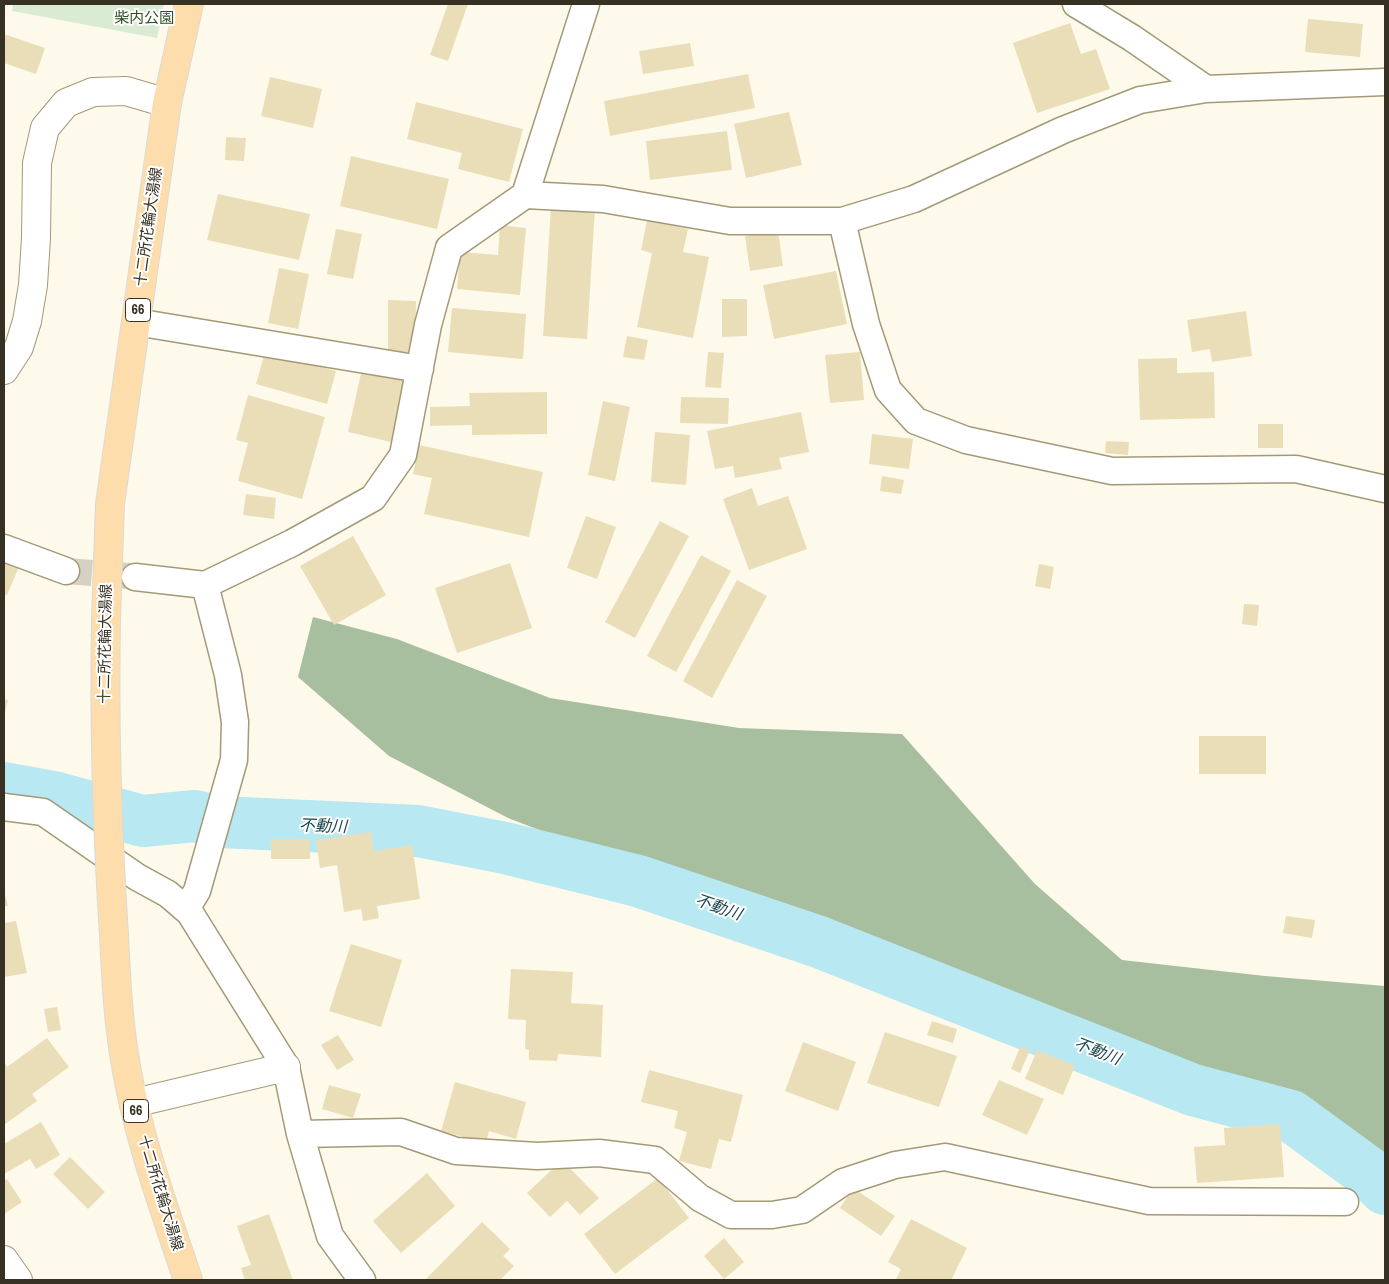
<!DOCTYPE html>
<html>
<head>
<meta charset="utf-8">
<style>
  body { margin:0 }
  #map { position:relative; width:1389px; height:1284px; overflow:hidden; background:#fefaeb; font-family:"Archivo Narrow",sans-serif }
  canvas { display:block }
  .frame { position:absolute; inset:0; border:5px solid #363123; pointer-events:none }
</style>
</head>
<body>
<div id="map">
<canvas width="1389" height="1284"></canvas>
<div class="frame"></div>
</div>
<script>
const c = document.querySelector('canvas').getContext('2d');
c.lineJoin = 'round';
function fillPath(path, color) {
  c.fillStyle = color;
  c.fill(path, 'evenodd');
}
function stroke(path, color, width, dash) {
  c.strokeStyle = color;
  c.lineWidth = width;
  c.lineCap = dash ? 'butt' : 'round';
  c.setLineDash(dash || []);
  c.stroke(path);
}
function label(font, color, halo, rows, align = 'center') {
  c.font = font + ' "Archivo Narrow","Noto Sans JP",sans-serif';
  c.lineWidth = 4;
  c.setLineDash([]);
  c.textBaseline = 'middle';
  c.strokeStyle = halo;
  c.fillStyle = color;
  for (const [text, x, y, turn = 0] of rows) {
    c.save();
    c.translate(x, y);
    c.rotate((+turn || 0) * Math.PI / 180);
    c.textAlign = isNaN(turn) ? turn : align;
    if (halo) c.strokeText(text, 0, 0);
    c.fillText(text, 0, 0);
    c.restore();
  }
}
fillPath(new Path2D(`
  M13 4H164L157 38 12 11Z`), '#d9ebd3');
fillPath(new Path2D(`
  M313 617 397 639 550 698 739 728 902 734 1035 884 1122 960 1265 976 1385 986V1161L1309 1120 1218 1085 900 962 663 878 508 818 389 756 298 677Z`), '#a8bf9f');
stroke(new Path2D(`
  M4 788 54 797 143 821 195 816 220 822 418 831 505 848 638 881 819 942 1193 1090 1291 1116 1369 1173 1385 1189`), '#b8e8f1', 52);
fillPath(new Path2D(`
  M448 4H468L448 61 430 55Z
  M1308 19 1363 24 1360 57 1305 52Z
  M1070 23 1081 54 1096 49 1110 89 1037 113 1013 43Z
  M4 34 45 48 36 74 4 63Z
  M690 43 694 66 643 74 639 51Z
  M748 74 755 108 610 136 604 101Z
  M270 77 322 89 313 128 261 116Z
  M416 102 523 129 509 182 458 169 462 153 407 139Z
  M789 112 802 165 746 178 734 124Z
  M727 131 732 170 650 180 646 141Z
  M226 137 246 138 244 161 225 160Z
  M351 156 449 179 437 229 340 206Z
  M218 194 310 214 299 260 207 240Z
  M551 206 595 208 587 339 543 336Z
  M647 220 688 229 683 252 709 257 693 338 637 327 652 253 641 250Z
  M500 225 526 228 520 295 457 289 460 252 498 255Z
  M336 229 362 234 353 279 327 274Z
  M778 231 783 266 750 271 745 236Z
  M279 268 309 274 298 329 268 323Z
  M836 271 847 324 774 339 763 285Z
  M722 299H747V336L722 337Z
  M388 300 416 301 415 354 388 353Z
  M452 308 526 314 523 359 448 352Z
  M1246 311 1252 356 1212 362 1210 349 1192 352 1187 320Z
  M627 336 648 340 644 360 623 357Z
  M265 352 336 371 327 404 256 384Z
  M708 352 724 353 721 388 705 387Z
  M860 352 864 400 830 403 825 355Z
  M1177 358V373L1214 372 1215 418 1140 420 1138 359Z
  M362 369 406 379 391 442 348 432Z
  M547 392V434L472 435V425L430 426V407L470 406 469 393Z
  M248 395 325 417 302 499 238 481 248 443 236 440Z
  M681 397 729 398 728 424 680 423Z
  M603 401 630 407 615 481 588 475Z
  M801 412 809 452 779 458 782 469 735 478 733 466 715 469 707 431Z
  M1258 424H1283V448H1258Z
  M655 432 690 435 686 485 651 482Z
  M872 434 913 439 909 469 869 464Z
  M1106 441 1129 442 1128 455 1105 453Z
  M419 445 543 472 529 537 424 514 432 478 413 474Z
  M882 476 904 480 901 494 880 491Z
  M752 488 758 506 788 496 807 549 749 570 723 499Z
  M246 494 276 498 274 519 243 515Z
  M586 516 616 527 597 579 567 568Z
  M660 521 689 536 635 638 605 622Z
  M353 536 386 595 334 625 300 566Z
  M701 555 731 571 676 672 647 656Z
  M4 561 19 567 7 595 4 594Z
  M510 563 532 628 457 653 435 588Z
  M1039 564 1054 567 1050 589 1035 586Z
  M737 580 767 596 712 698 683 681Z
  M1244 604 1259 605 1257 626 1242 624Z
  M4 699 8 700 4 716Z
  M1199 736H1266V774H1199Z
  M371 832 374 851 412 845 420 899 377 906 379 918 363 921 361 909 344 912 337 865 320 868 316 840Z
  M271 839H310V859H271Z
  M4 890 8 906H4Z
  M1286 916 1315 920 1312 938 1283 933Z
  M16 921 27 973 4 977V923Z
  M351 944 402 960 381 1027 329 1011Z
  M511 969 573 972 571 1003 603 1005 601 1057 558 1054 557 1061 529 1060V1050L525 1049 526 1020 508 1019Z
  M57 1007 61 1030 48 1032 44 1009Z
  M932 1021 957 1029 953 1043 927 1035Z
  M885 1032 957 1056 939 1107 867 1083Z
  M338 1035 354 1060 337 1070 321 1045Z
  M47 1038 69 1067 32 1094 37 1101 4 1125V1062L7 1067Z
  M803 1042 856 1062 838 1111 785 1091Z
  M1020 1047 1030 1050 1020 1073 1011 1069Z
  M1037 1050 1075 1066 1063 1095 1025 1079Z
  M649 1070 743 1095 731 1142 719 1139 711 1169 679 1161 687 1132 674 1128 678 1111 641 1102Z
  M999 1080 1044 1099 1027 1135 982 1115Z
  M455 1082 526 1102 516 1139 489 1131 486 1143 441 1131Z
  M329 1085 361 1094 353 1118 322 1109Z
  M41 1122 60 1155 36 1169 30 1159 4 1174V1144Z
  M1280 1124 1284 1177 1197 1183 1194 1147 1225 1145 1224 1128Z
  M70 1157 105 1192 88 1209 53 1174Z
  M562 1160 599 1198 580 1215 567 1201 550 1217 527 1193Z
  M427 1173 455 1206 401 1253 373 1221Z
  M658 1178 689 1218 615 1274 584 1234Z
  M7 1179 22 1202 4 1214V1181Z
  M853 1188 895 1216 881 1236 840 1208Z
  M269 1214 293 1280H245L241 1268 251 1265 237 1226Z
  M911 1219 967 1248 951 1280 896 1279 901 1269 888 1262Z
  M482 1222 510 1249 503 1256 514 1266 500 1280H425Z
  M724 1238 744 1262 724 1279 704 1256Z`), '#eadeb8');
stroke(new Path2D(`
  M66 571 129 576`), '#d6d2c3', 26, [26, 13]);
const minor = new Path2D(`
  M1076 4 1132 38 1206 89
  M525 195 603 199 730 221H842L914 199 1063 130 1140 100 1206 89 1385 82
  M842 221 866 324 888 390 916 421 966 440 1112 471 1296 469 1385 489
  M136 322 420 369
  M4 548 66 571
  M135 577 205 585 292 543 373 498 403 455 428 325 449 248 525 195 586 4
  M4 807 43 812 137 877 168 894 190 913 286 1067 300 1134 330 1236 362 1280
  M186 909 197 891 234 760 235 722 228 675 205 585
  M300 1134 401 1132 456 1151 537 1156 599 1153 655 1160 700 1198 731 1215H772L802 1210 843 1182 895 1165 945 1157 1149 1201 1345 1202`);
const tertiary = new Path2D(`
  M4 370 19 347 27 321 33 285 36 238 37 163 45 128 66 103 93 92 126 91 167 103
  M134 1103 286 1067
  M4 1260 18 1280`);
const primary = new Path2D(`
  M106 618 110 504 167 103 189 4
  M114 935C116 977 118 1019 125 1060 137 1135 164 1208 188 1280`);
stroke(minor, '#a49977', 29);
stroke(tertiary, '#a49977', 30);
stroke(primary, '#dbdad7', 30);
stroke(minor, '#fff', 26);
stroke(tertiary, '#fff', 28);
stroke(primary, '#feddac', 28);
const primaryBridge = new Path2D(`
  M106 618C104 724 107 829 114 935`);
stroke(primaryBridge, '#dbdad7', 30, []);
stroke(primaryBridge, '#feddac', 28);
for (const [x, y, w] of [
  [138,310,25],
  [136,1111,25]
]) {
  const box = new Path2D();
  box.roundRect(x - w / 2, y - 11.5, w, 23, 4);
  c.fillStyle = '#fff';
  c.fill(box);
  stroke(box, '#363123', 1);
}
label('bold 14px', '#363123', null, [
  ["66",138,310],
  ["66",136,1111]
]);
label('15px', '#2e4e21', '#fff', [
  ["柴内公園",144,19]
]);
label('15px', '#363123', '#fff', [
  ["十二所花輪大湯線",149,227,-82],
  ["十二所花輪大湯線",106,644,-89],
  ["十二所花輪大湯線",160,1193,73]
]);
label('italic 16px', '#19444b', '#fff', [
  ["不動川",323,827,2],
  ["不動川",718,908,19],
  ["不動川",1097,1052,21]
]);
</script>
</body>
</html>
